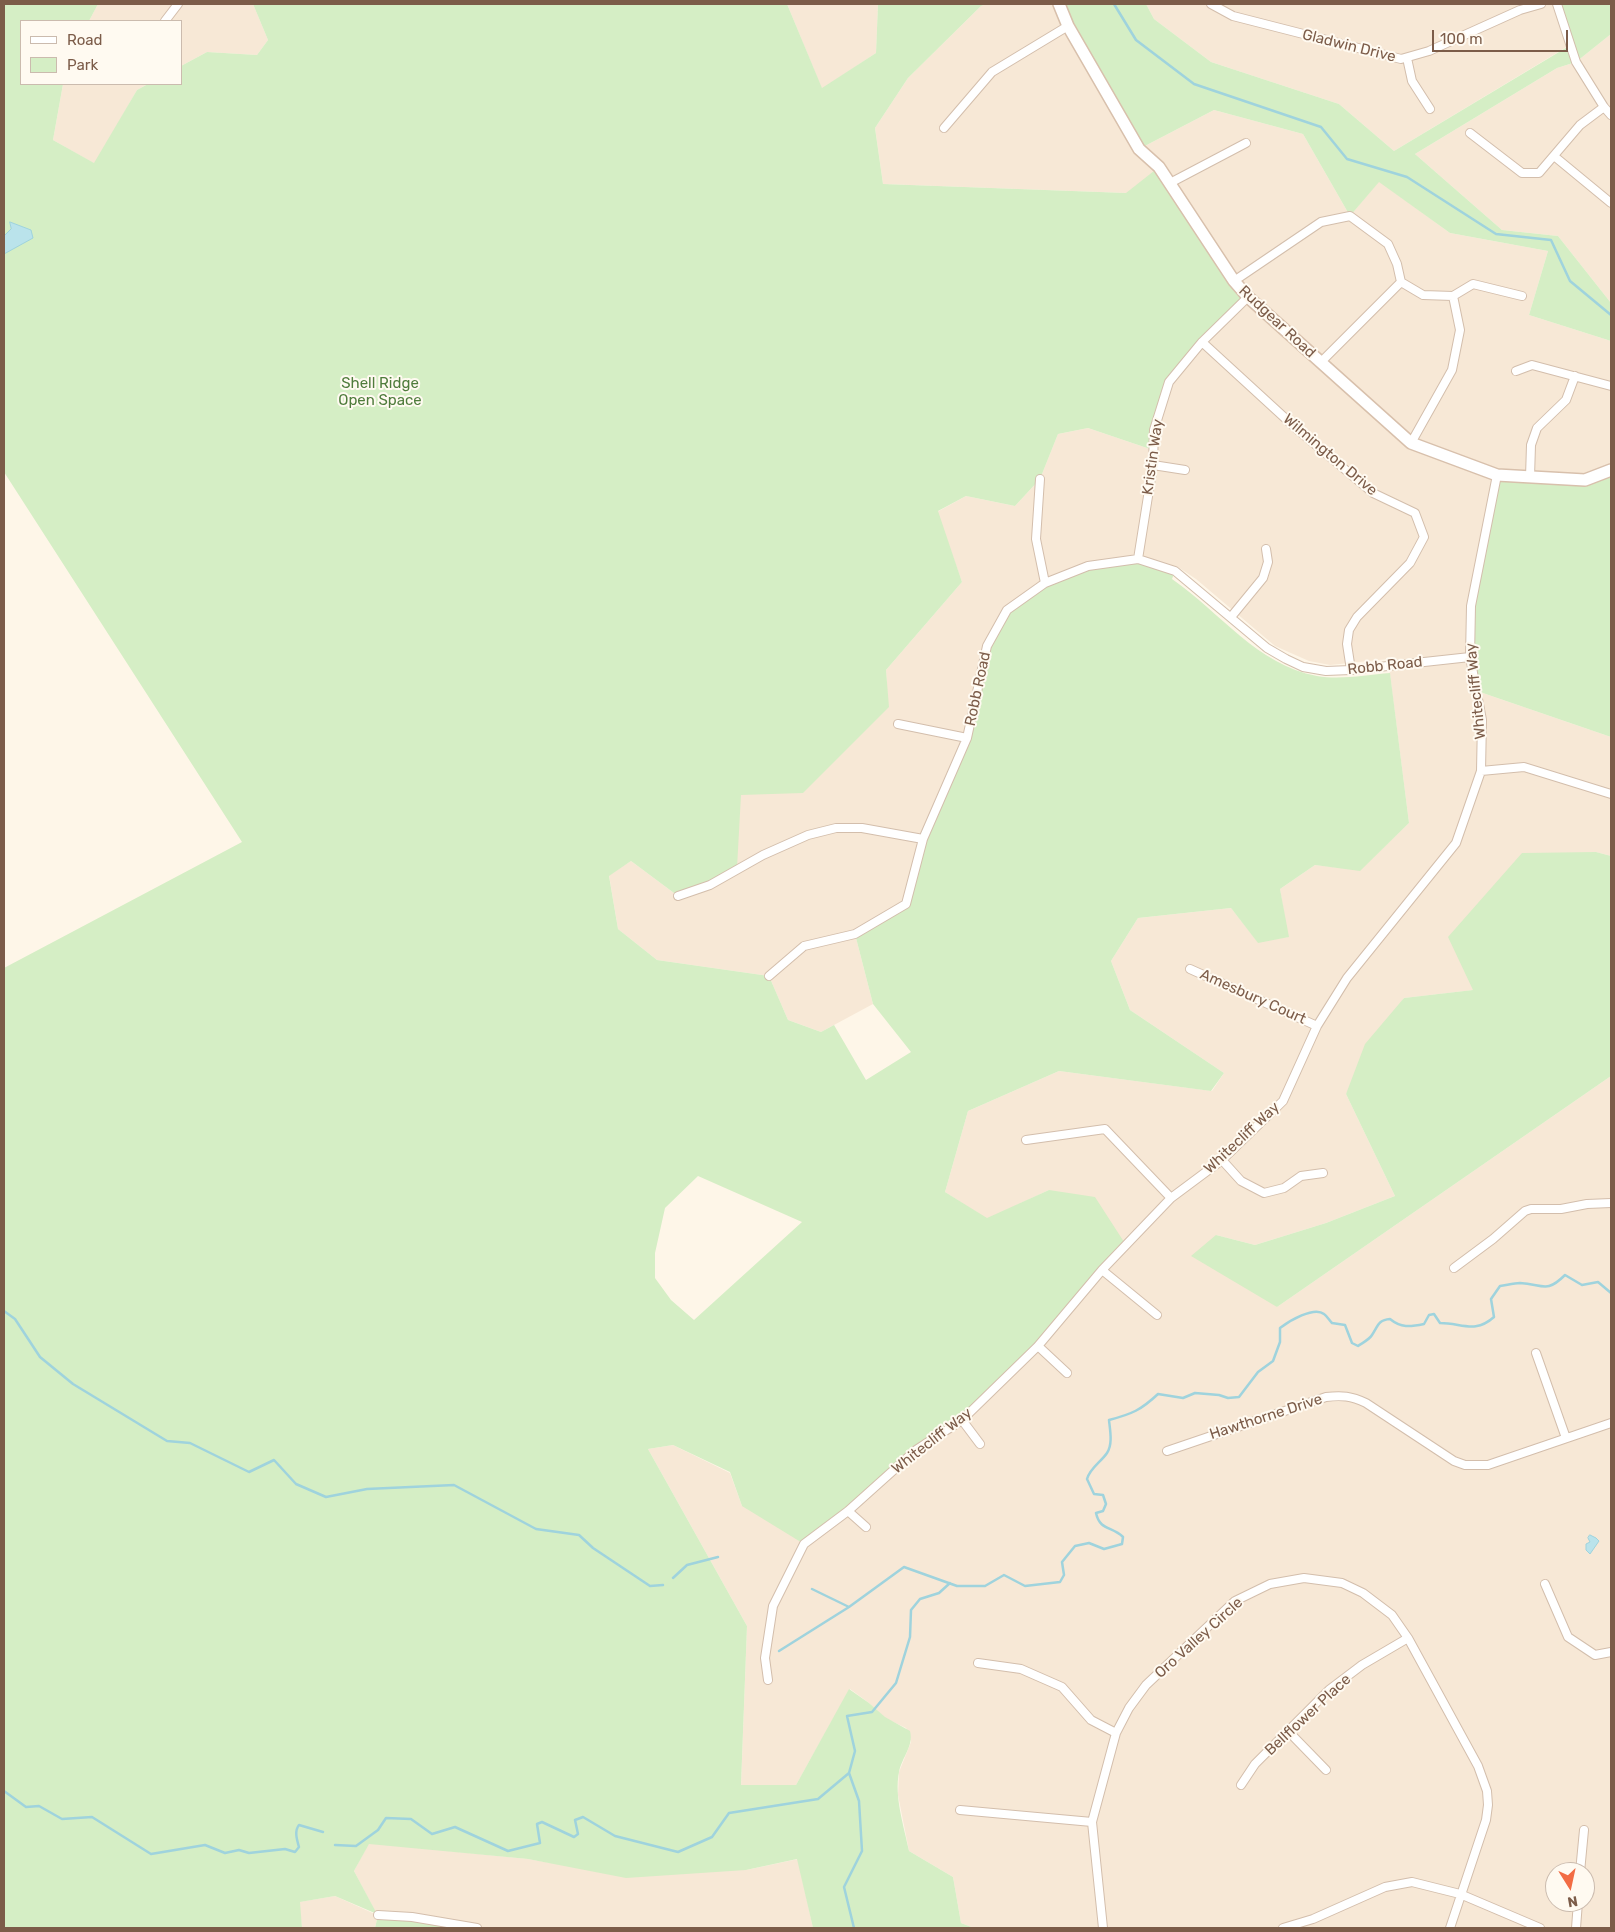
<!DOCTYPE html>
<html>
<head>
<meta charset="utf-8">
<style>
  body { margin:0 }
  #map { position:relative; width:1615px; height:1932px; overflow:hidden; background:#fef6e8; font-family:Rubik,sans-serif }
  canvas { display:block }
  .frame { position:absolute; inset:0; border:5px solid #7c5c49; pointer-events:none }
  .legend { position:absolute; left:20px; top:20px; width:162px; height:65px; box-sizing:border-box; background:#fffaf1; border:1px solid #cbbbae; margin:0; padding:6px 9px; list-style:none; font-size:15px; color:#7c5c49 }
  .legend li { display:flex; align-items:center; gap:10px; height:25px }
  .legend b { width:25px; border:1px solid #cbbbae }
  .north { position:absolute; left:1545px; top:1862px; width:50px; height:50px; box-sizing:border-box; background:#fffaf1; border:1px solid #cbbbae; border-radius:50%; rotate:170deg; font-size:14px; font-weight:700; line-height:20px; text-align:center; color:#7c5c49 }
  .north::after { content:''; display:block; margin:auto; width:18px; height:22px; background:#f26c44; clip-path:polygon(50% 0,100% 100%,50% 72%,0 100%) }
  .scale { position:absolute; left:1432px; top:30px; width:136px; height:22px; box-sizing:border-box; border:2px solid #7c5c49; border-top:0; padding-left:6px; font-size:15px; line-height:18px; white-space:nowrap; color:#7c5c49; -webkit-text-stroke:4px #fffaf1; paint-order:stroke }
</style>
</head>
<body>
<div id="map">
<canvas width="1615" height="1932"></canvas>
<div class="frame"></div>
<ul class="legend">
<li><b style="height:6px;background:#fff"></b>Road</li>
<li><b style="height:14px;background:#d5eec5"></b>Park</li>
</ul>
<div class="north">N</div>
<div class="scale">100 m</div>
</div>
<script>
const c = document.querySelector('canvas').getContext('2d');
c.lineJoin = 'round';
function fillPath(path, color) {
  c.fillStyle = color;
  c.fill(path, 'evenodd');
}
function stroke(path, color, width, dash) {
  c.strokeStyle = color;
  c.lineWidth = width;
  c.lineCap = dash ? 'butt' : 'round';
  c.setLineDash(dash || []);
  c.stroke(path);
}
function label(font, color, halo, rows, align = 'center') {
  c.font = font + ' Rubik,sans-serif';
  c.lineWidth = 4;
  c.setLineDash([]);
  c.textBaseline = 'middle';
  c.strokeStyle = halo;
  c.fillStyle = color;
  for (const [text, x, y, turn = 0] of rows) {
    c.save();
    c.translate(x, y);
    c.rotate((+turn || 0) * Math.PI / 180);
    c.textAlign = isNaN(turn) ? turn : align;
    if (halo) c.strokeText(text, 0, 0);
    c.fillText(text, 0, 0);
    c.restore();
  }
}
fillPath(new Path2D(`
  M98 4H253L268 40 257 55 207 52 181 66V21H89Z
  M787 4H878L876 53 822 89Z
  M986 4H1059L1139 149 1214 110 1303 134 1350 216 1379 181 1450 233 1548 251 1529 315 1611 341V470L1477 691 1611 737V856L1596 852 1474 990 1404 998 1346 1094 1395 1196 1326 1223 1255 1245 1216 1235 1277 1307 1611 1076V1928H974L961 1923 953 1877 909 1851 898 1795 899 1772 911 1742 906 1728 885 1718 869 1703 850 1689 796 1785 741 1786 747 1626 648 1449 673 1445 730 1473 742 1506 1049 1190 987 1219 945 1192 968 1111 1059 1071 1212 1091 1224 1073 1130 1010 1111 961 1138 918 1231 908 1258 942 1288 937 1280 889 1315 865 1360 870 1409 823 1388 659 1330 665 1309 661 1275 646 1196 579 1178 567 967 738 906 904 855 934 873 1004 821 1032 788 1020 769 976 657 960 618 929 609 875 631 861 678 896 741 795 888 707 886 670 962 582 937 512 966 496 1015 506 1040 479 1058 434 1088 428 1153 450 1126 193 883 184 875 128 908 78 981 6ZM1555 1872H1585V1902H1555Z
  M1146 4H1557L1570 45 1394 151 1339 104 1211 62 1154 19Z
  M1611 34V303L1558 236 1502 230 1415 154 1557 68 1576 62Z
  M63 84H148L137 90 95 164 53 140Z
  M369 1843 528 1859 563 1865 746 1870 798 1859 813 1928H477L378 1915 375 1928H302L299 1902 335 1896 377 1915 354 1871Z`), '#f7e8d6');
fillPath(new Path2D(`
  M4 4H98L89 21H21V84H63L53 140 94 163 137 90 148 84H181V66L207 52 257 55 268 40 253 4H787L822 88 876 53 878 4H986L981 6 908 78 875 128 883 184 1126 193 1159 167 1248 297 1169 382 1154 430 1153 450 1088 428 1058 434 1040 479 1015 506 966 496 938 511 962 582 886 670 889 707 803 793 741 795 737 868 678 896 631 861 609 876 618 929 657 960 769 976 788 1020 821 1032 834 1025 866 1080 911 1052 873 1004 855 934 906 904 923 839 967 738 987 646 1007 610 1045 583 1088 566 1138 559 1175 571 1172 579C1220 612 1257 665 1317 676 1340 680 1367 675 1390 673L1409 823 1360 871 1315 865 1280 889 1289 937 1258 943 1231 908 1138 918 1111 961 1130 1010 1224 1073 1211 1091 1059 1071 968 1111 945 1192 987 1218 1049 1190 1095 1197 1126 1245 1038 1346 962 1420 916 1450 804 1544 742 1506 730 1472 673 1445 648 1449 747 1626 741 1785H796L849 1689 869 1703 885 1717 910 1731C914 1746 902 1757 899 1772 894 1797 904 1826 909 1851L953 1877 961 1923 974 1928H813L797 1859 746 1870 626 1878 528 1859 369 1844 354 1871 377 1914 335 1896 300 1902 302 1928H4V968L242 842 4 472ZM698 1176 802 1222 694 1320 671 1300 655 1278V1253L665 1208Z
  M1059 4H1146L1154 19 1211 62 1339 104 1394 151 1569 46 1557 4H1611V34L1576 62 1557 68 1415 154 1502 230 1558 236 1611 303V341L1529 315 1548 251 1450 233 1379 182 1350 216 1303 134 1214 110 1139 149Z
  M1611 470V737L1477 691 1470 657 1471 606 1497 475 1585 480Z
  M1596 852 1611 856V1076L1277 1307 1191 1256 1216 1235 1255 1245 1326 1223 1395 1196 1346 1094 1365 1044 1404 998 1473 990 1448 937 1522 853Z
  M378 1915 476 1928H375Z`), '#d5eec5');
const water = new Path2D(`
  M10 222 31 230 33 238 4 254V236L11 229Z
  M1590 1535 1596 1538 1599 1541 1590 1554 1586 1550V1544L1590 1542 1588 1538Z`);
fillPath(water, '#bae3eb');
stroke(water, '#9fd3dd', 1);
stroke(new Path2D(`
  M1114 4 1136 40 1194 84 1321 127 1347 159 1407 177 1496 234 1551 240 1570 281 1611 315
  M4 1311 15 1319 40 1357 73 1384 167 1441 190 1443 249 1472 274 1460 296 1484 326 1497 367 1489 454 1485 536 1529 579 1535 593 1548 650 1586 663 1585
  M673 1578 687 1565 718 1557
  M812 1589 849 1607
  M779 1651 849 1607 904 1567 957 1586H985L1004 1575 1025 1586 1060 1582 1064 1575 1062 1562 1075 1546 1089 1543 1104 1549 1122 1544 1123 1537C1112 1526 1100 1531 1096 1513L1103 1511 1106 1504 1103 1495 1094 1494 1087 1479C1090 1468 1101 1462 1107 1453 1113 1444 1110 1430 1109 1420 1132 1414 1141 1410 1158 1394L1183 1398 1195 1393 1219 1395 1228 1398 1239 1397 1258 1372 1273 1361 1280 1342V1328C1289 1321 1314 1306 1324 1314 1327 1316 1329 1320 1332 1323L1345 1325 1352 1343 1358 1346C1362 1343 1369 1340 1372 1335 1378 1326 1378 1320 1390 1319 1401 1328 1410 1327 1424 1324L1429 1315 1434 1314 1440 1323C1462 1323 1475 1334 1494 1317L1491 1299 1500 1286C1507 1285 1514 1283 1520 1283 1543 1284 1546 1294 1565 1275L1582 1285 1598 1282 1611 1293
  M4 1791 26 1807 39 1806 62 1819 92 1817 151 1854 205 1845 225 1853 239 1850 249 1853 285 1849 295 1852 299 1847C297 1840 294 1831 299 1825L323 1832
  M335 1845 356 1846 378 1830 386 1818 411 1819 432 1834 455 1827 508 1851 540 1843 537 1824 542 1822 574 1837 578 1834 575 1820 583 1817 615 1836 678 1852 712 1837 729 1813 818 1799 849 1773
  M854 1928 844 1887 862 1851 859 1801 849 1773 855 1751 847 1716 872 1712 896 1683 910 1637 911 1610 920 1599 939 1593 950 1583`), '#9fd3dd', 2.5);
const street = new Path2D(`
  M1211 4 1233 16 1401 59 1429 51 1520 10 1541 4
  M1557 4 1576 62 1604 107 1611 115
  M165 21 178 4
  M1407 58 1412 81 1430 109
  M944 128 992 72 1068 26
  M1470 133 1522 173H1539L1580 125 1604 107
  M1554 156 1611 203
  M1170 183 1246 143
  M1234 281 1321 222 1350 216 1388 244 1397 264 1401 282 1423 295 1453 296 1473 284 1522 296
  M1202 342 1298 430 1373 493 1415 513 1424 537 1410 563 1357 617 1349 630 1347 644 1351 670
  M1321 362 1401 282
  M1516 371 1532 365 1611 386
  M1411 443 1452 370 1460 330 1453 296
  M1153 465 1185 470
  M1530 477 1531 445 1537 428 1566 400 1575 376
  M1040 479 1036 539 1045 583
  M1138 559 1153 465 1154 430 1169 382 1202 342 1248 297
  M1231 617 1263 578 1268 562 1266 549
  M898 724 967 738
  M1481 771 1524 767 1611 794
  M678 896 710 885 763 855 808 835 836 828H862L923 839
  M1190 969 1317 1026
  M769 976 804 946 855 934 906 904 923 839 967 738 987 646 1007 610 1045 583 1088 566 1138 559 1175 571 1267 648 1286 659 1303 667 1326 671 1351 670 1470 657
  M1026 1140 1105 1129 1171 1198
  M1222 1160 1241 1181 1264 1193 1284 1188 1301 1176 1323 1173
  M1454 1268 1493 1239 1525 1211 1531 1209H1561L1587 1204 1611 1203
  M1102 1270 1157 1315
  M1038 1346 1067 1373
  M1536 1353 1566 1438
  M962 1420 980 1444
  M1167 1451 1326 1397C1342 1395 1351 1396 1366 1403L1454 1461 1465 1465H1488L1611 1423
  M848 1511 866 1527
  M1545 1584 1568 1637 1595 1655 1611 1652
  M978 1663 1021 1669 1062 1687 1091 1720 1116 1733
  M768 1680 765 1658 773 1606 804 1544 848 1511 916 1450 962 1420 1038 1346 1102 1270 1171 1198 1222 1160 1283 1101 1317 1026 1347 978 1456 843 1481 771 1482 720 1470 657 1471 606 1497 475
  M1288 1731 1326 1770
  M1241 1785 1255 1764 1329 1690 1362 1665 1408 1638
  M960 1810 1092 1822
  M1580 1872 1584 1830
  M378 1915 412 1917 477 1928
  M1103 1928 1092 1822 1116 1733 1129 1708 1146 1685 1235 1601 1270 1584 1304 1578 1342 1583 1363 1593 1392 1615 1408 1638 1478 1766 1487 1791 1488 1805 1486 1820 1450 1928
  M1283 1928 1313 1919 1385 1887 1412 1882 1460 1894 1540 1928
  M1576 1928 1578 1902`);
const secondary = new Path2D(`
  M1059 4 1068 26 1139 149 1159 167 1234 281 1248 297 1411 443 1497 475 1585 480 1611 470`);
stroke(street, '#d3beac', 10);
stroke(secondary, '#d8c0ac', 14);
stroke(street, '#fff', 8);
stroke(secondary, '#fff', 11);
label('15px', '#7c5c49', '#fffaf1', [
  ["Gladwin Drive",1349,46,14],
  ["Rudgear Road",1277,322,43],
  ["Wilmington Drive",1330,455,40],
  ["Kristin Way",1153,457,-82],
  ["Robb Road",1385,666,-6],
  ["Robb Road",978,689,-78],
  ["Whitecliff Way",1476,691,-96],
  ["Amesbury Court",1253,997,24],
  ["Whitecliff Way",1242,1138,-43],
  ["Hawthorne Drive",1266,1417,-18],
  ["Whitecliff Way",932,1441,-38],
  ["Oro Valley Circle",1199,1638,-42],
  ["Bellflower Place",1308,1715,-43]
]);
label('15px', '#4f7c3c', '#fffaf1', [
  ["Shell Ridge",380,384],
  ["Open Space",380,401]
]);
</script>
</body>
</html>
